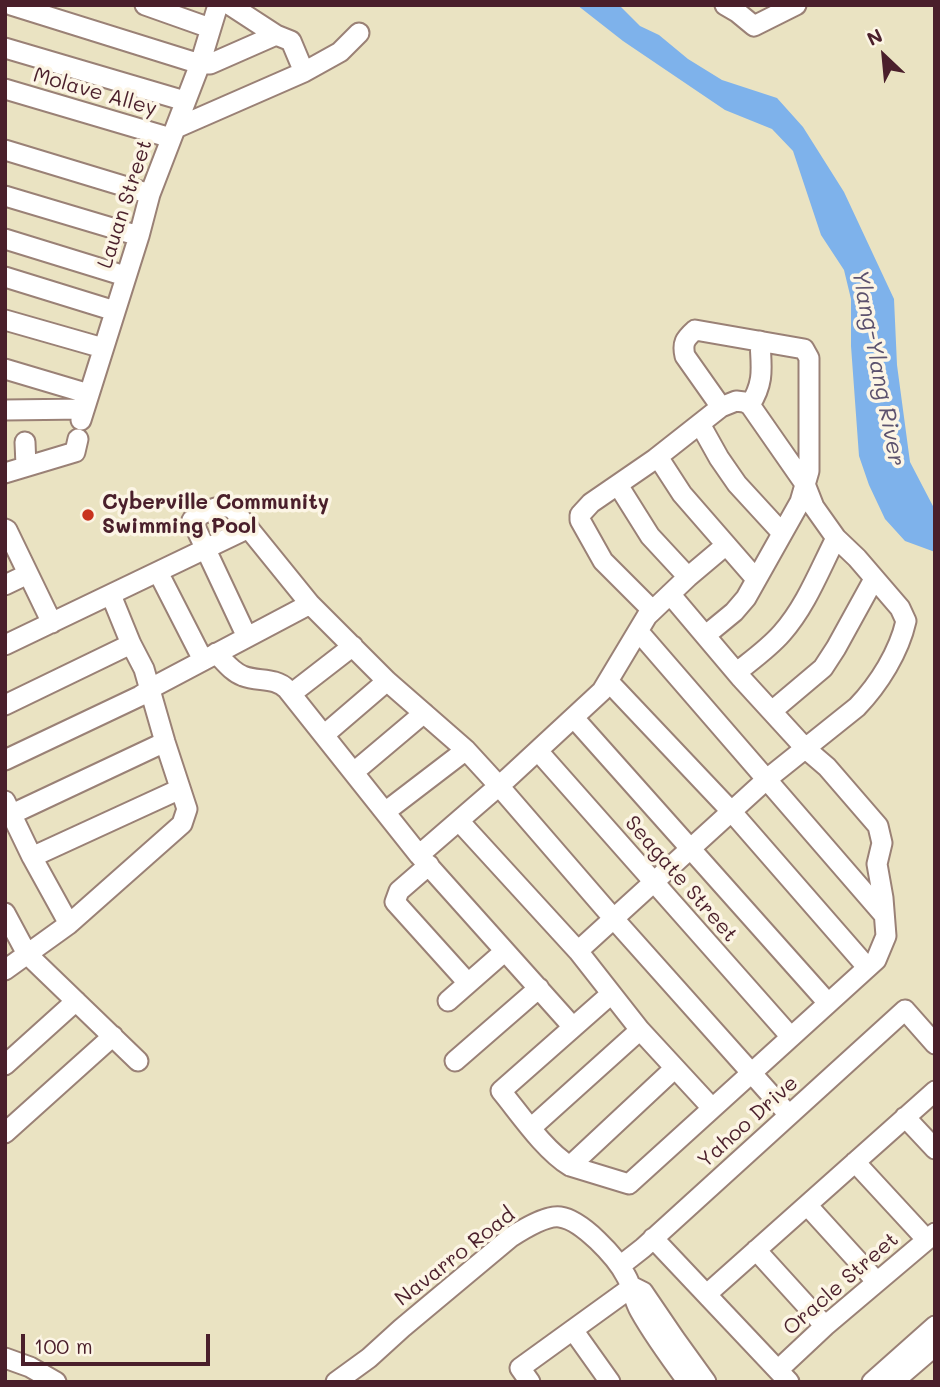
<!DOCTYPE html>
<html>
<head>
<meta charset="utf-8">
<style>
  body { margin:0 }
  #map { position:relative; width:940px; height:1387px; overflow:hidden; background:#eae3c2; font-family:Mali,sans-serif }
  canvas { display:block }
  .frame { position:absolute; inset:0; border:7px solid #4a1f2b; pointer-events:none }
  .north { position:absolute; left:849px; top:21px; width:70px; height:70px; -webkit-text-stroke:5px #fcf5e5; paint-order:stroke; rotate:334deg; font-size:19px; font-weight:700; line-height:28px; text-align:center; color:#4a1f2b }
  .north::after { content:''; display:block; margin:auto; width:24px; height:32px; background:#4a1f2b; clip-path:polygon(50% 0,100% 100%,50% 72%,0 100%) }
  .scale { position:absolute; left:21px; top:1334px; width:189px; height:32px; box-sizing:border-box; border:4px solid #4a1f2b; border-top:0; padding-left:9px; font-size:21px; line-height:24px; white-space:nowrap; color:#4a1f2b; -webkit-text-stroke:5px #fcf5e5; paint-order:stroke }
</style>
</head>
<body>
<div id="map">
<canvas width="940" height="1387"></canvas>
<div class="frame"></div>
<div class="north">N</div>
<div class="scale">100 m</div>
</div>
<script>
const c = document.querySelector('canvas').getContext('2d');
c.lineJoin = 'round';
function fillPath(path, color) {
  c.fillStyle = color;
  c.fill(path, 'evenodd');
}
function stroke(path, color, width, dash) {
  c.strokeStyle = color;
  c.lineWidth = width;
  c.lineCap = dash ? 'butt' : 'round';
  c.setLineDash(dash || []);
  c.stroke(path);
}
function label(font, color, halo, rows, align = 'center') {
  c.font = font + ' Mali,sans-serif';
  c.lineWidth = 7;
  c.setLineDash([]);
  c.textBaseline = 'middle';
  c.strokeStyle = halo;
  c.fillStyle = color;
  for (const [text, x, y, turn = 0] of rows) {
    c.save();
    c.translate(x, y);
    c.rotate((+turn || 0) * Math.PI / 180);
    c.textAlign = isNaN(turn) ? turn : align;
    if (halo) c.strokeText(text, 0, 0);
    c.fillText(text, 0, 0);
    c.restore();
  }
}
fillPath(new Path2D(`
  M577 5H619L640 26 659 35 688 59 722 80 777 98 803 127 844 192 894 299 897 365 910 462 935 510V552L905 541 885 519 869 485 859 456 851 346V299L844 270 821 235 793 151 772 129 725 110 623 41Z`), '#7eb2eb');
const minor = new Path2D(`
  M11 5 200 64H210L276 35
  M145 5 210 28
  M725 5 737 12 754 26 796 5
  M5 48 185 101
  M304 72 340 52 359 33
  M5 89 171 138
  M176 128 304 72 291 41 276 35 230 5
  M5 150 150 194
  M5 196 139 236
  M5 239 125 276
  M5 277 115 311
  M5 320 103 348
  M5 369 89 394
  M750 405C765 381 761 367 760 341
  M5 410 84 409
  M81 420 139 236 150 194 200 64 218 5
  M700 424 719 458 737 484 782 533
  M25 442 26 466
  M658 457 682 494 756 579
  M5 473 75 452 78 439
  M618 485 650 536 688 577
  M5 529 7 530 52 623
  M158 572 203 660
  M5 585 28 574
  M638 631 884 915
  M706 635 734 612 746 598 800 502 809 471V358L804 349 695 330C685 339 682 343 685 356L721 407
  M247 637 192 520C205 513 218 502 233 509L310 604 387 681 466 750 499 786 614 919 789 1115
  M5 645 249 528
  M216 653C224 661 232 672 243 676 258 682 275 677 287 689L419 855 573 1027
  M737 672C752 660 769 648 782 633 806 606 820 569 836 538
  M608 681 731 811 867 967
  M291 694 353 646
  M5 705 131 644
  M772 711 823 668 836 648 874 579
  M574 718 828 1003
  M324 735 387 681
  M538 751 791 1037
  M5 760 140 696 155 686 310 604
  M354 772 424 713
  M5 801 32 857 69 924
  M385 812 466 750
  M12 814 165 742
  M459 821 578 951 640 1030 712 1108
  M419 855 508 778 602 691 647 616 688 577 726 545
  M32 857 180 789
  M429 865 399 891 395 902 468 983
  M5 913 27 954 138 1061
  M578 951 767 779 857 707C879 684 899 652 906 621L900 608 857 558 836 538 814 507 805 484 750 405 744 402 736 401 721 407 655 459 591 503 580 515V520L603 561 652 610
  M5 970 69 924 182 824 187 809 165 742 144 669 131 644 111 595
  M611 994 501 1091C520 1114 544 1150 570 1166L629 1184 876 960 886 936 883 898 877 864 882 843 878 826 827 767 806 749 741 678 670 594
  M448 1001 505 951
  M455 1061 539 988
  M5 1065 76 1001
  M905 1117 935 1149
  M531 1128 640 1030
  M5 1133 113 1036
  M855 1162 927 1240
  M570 1166 675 1068
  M807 1205 877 1282
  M653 1238 789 1382
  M756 1250 825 1326
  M620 1266 643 1248 905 1010 935 1044
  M633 1287 643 1292 675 1339 706 1382
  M707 1294 935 1091
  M573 1330 610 1382
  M5 1358 30 1367 56 1382
  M778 1370 825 1326 935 1233
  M336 1382 369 1358 402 1328 511 1237C522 1230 546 1215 560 1217 582 1220 616 1257 626 1276 633 1288 633 1299 640 1311 654 1336 671 1359 688 1382
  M530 1382 520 1368 632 1287
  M872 1382 935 1326
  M893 1382 935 1346`);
stroke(minor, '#9a8176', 23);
stroke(minor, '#fff', 19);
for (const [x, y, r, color] of [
  [88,515,7,"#c8321e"]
]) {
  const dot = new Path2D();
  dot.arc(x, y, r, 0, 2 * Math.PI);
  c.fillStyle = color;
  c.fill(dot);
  stroke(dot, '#fcf5e5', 2.5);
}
label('21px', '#4a1f2b', '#fcf5e5', [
  ["Molave Alley",95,92,16],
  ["Lauan Street",125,204,-72],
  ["Seagate Street",681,879,49],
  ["Yahoo Drive",748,1122,-42],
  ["Navarro Road",455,1257,-38],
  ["Oracle Street",841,1284,-41]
]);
label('bold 21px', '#4a1f2b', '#fcf5e5', [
  ["Cyberville Community",102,503],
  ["Swimming Pool",102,527]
], 'left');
label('italic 23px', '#5c526e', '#fcf5e5', [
  ["Ylang-Ylang River",878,368,79]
]);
</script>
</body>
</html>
